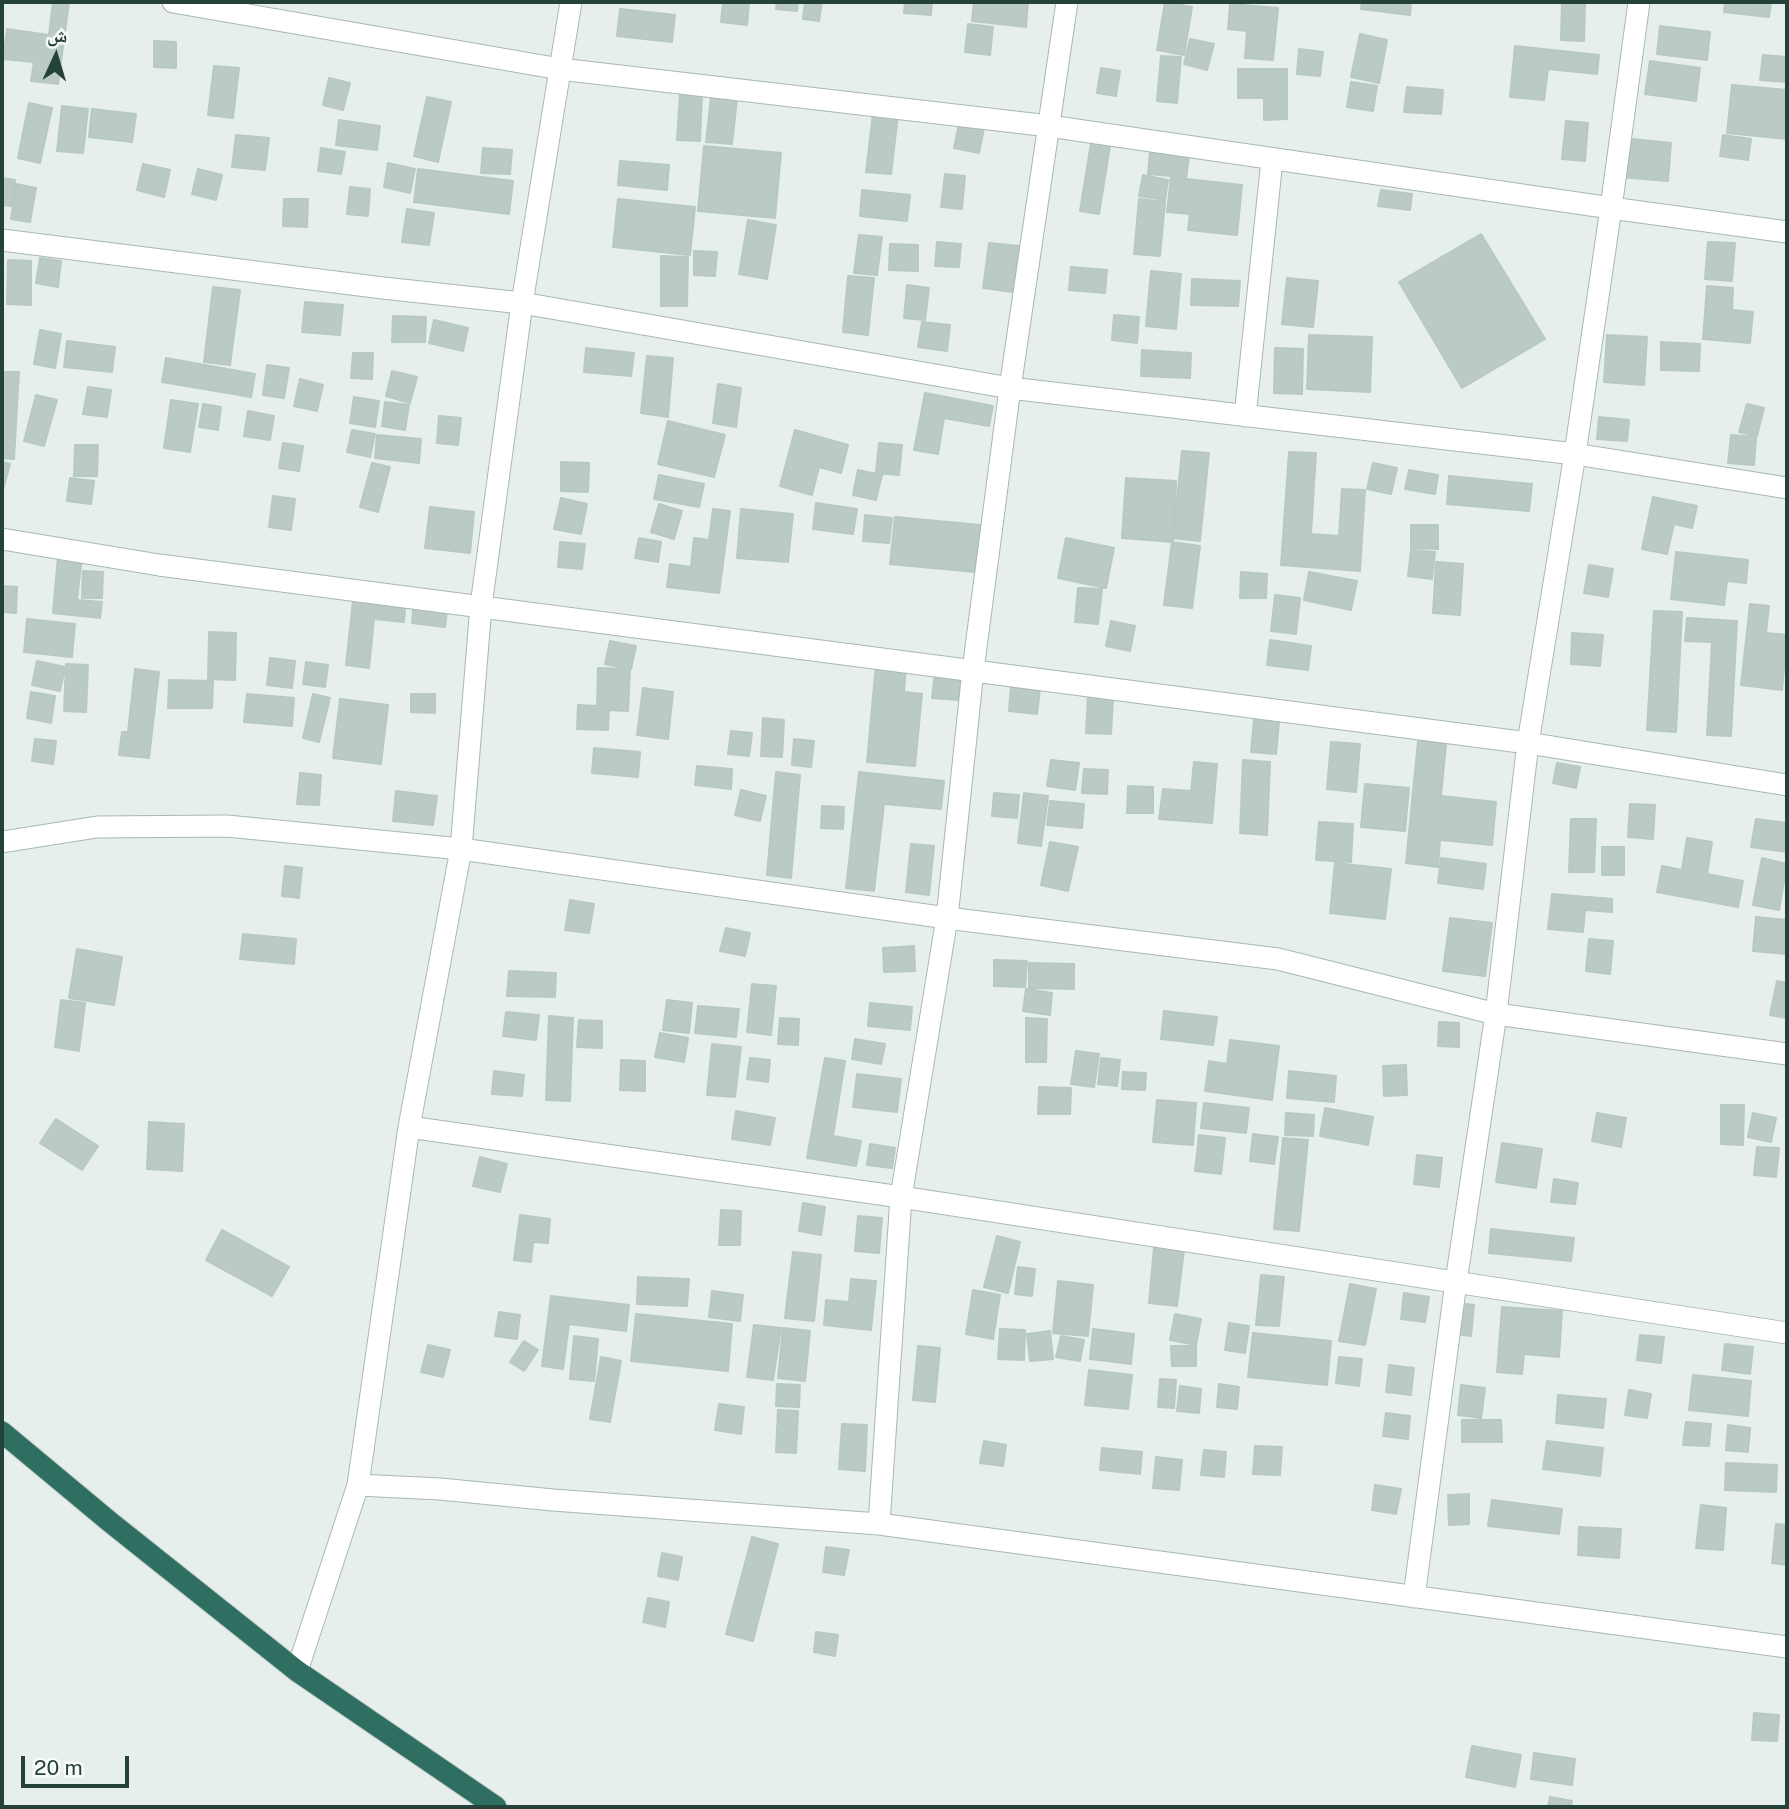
<!DOCTYPE html>
<html>
<head>
<meta charset="utf-8">
<style>
  body { margin:0 }
  #map { position:relative; width:1789px; height:1809px; overflow:hidden; background:#e6efeb; font-family:"Public Sans","Noto Naskh Arabic",sans-serif }
  canvas { display:block }
  .frame { position:absolute; inset:0; border:4px solid #24423a; pointer-events:none }
  .north { position:absolute; left:21px; top:21px; width:70px; height:70px; -webkit-text-stroke:5px #f7fbf9; paint-order:stroke; rotate:4deg; font-size:19px; font-weight:700; line-height:28px; text-align:center; color:#24423a }
  .north::after { content:''; display:block; margin:auto; width:24px; height:32px; background:#24423a; clip-path:polygon(50% 0,100% 100%,50% 72%,0 100%) }
  .scale { position:absolute; left:21px; top:1756px; width:108px; height:32px; box-sizing:border-box; border:4px solid #24423a; border-top:0; padding-left:9px; font-size:21px; line-height:24px; white-space:nowrap; color:#24423a; -webkit-text-stroke:5px #f7fbf9; paint-order:stroke }
</style>
</head>
<body>
<div id="map">
<canvas width="1789" height="1809"></canvas>
<div class="frame"></div>
<div class="north">ش</div>
<div class="scale">20 m</div>
</div>
<script>
const c = document.querySelector('canvas').getContext('2d');
c.lineJoin = 'round';
function fillPath(path, color) {
  c.fillStyle = color;
  c.fill(path, 'evenodd');
}
function stroke(path, color, width, dash) {
  c.strokeStyle = color;
  c.lineWidth = width;
  c.lineCap = dash ? 'butt' : 'round';
  c.setLineDash(dash || []);
  c.stroke(path);
}
const building = new Path2D(`
  M53 2H69L58 84 31 81 34 62 3 59 7 29 49 35Z
  M723 2H749L747 25 721 22Z
  M777 2H798L797 11 776 9Z
  M805 2H822L819 21 803 19Z
  M905 2H932L931 15 904 13Z
  M974 2H1028L1026 27 972 21Z
  M1165 2 1192 7 1184 55 1157 50Z
  M1362 2H1411L1410 15 1361 9Z
  M1562 2H1585L1584 41 1561 40Z
  M1725 2H1771L1769 17 1724 12Z
  M1230 4 1278 8 1273 60 1245 58 1247 31 1228 29Z
  M620 9 675 15 672 42 617 36Z
  M968 24 993 27 990 55 965 52Z
  M1660 26 1710 32 1707 60 1657 54Z
  M1360 34 1387 40 1379 83 1351 77Z
  M1190 39 1214 44 1207 70 1184 64Z
  M154 41 176 42V68L154 67Z
  M1515 46 1599 55 1597 74 1548 69 1544 100 1510 97Z
  M1299 49 1323 52 1320 76 1297 74Z
  M1763 55 1787 57V82L1760 80Z
  M1161 56 1181 57 1177 103 1157 101Z
  M1650 61 1700 68 1696 101 1645 94Z
  M214 66 239 68 233 118 208 115Z
  M1101 68 1120 71 1116 96 1097 93Z
  M1238 69H1287V119L1264 120V98H1238Z
  M329 78 350 83 343 110 323 105Z
  M1351 82 1377 86 1373 111 1347 107Z
  M1732 85 1787 90V139L1727 133Z
  M1407 87 1443 90 1441 114 1404 112Z
  M680 93 702 94 700 141 677 140Z
  M427 97 451 102 438 162 414 156Z
  M711 97 737 99 732 144 706 142Z
  M29 103 52 108 40 163 18 158Z
  M62 106 88 109 83 153 57 151Z
  M92 109 136 114 132 142 89 137Z
  M873 113 898 115 891 174 866 172Z
  M339 120 380 126 377 150 336 145Z
  M1566 121 1588 123 1585 161 1562 159Z
  M959 124 984 128 979 153 954 148Z
  M236 135 269 138 265 170 232 167Z
  M1723 135 1751 139 1748 160 1720 156Z
  M1623 138 1671 143 1668 181 1620 177Z
  M1091 143 1110 146 1099 214 1080 211Z
  M704 146 781 153 775 218 698 211Z
  M321 148 345 152 341 174 318 171Z
  M483 148 512 150 510 174 481 173Z
  M1150 152 1189 156 1186 179 1242 185 1237 235 1188 230 1190 214 1167 212 1171 176 1148 174Z
  M620 161 669 165 667 190 618 185Z
  M388 163 415 169 410 193 384 187Z
  M143 164 170 170 164 197 137 190Z
  M198 169 222 175 216 200 192 194Z
  M418 169 513 181 509 214 414 202Z
  M945 174 965 176 962 209 941 207Z
  M1143 175 1168 180 1165 200 1139 196Z
  M2 178 15 180 11 206 2 205Z
  M16 184 36 188 30 222 11 219Z
  M350 187 370 189 368 216 347 214Z
  M862 190 910 195 907 221 860 216Z
  M1381 190 1412 194 1410 210 1378 206Z
  M284 199H308L307 227 283 226Z
  M618 199 695 207 690 255 613 247Z
  M1139 199 1165 202 1160 256 1134 254Z
  M407 209 434 213 429 245 402 242Z
  M748 220 776 225 767 279 739 274Z
  M1481 234 1545 339 1462 388 1399 282Z
  M859 235 882 237 877 275 854 273Z
  M937 242 961 244 959 267 935 266Z
  M1708 242 1735 243 1732 281 1705 279Z
  M989 243 1019 246 1013 292 983 288Z
  M890 244 918 245V271L889 270Z
  M694 251 717 252 715 276 694 275Z
  M661 256 688 257 687 306H661Z
  M40 258 61 261 58 287 36 283Z
  M8 260 31 261V305L7 304Z
  M1071 267 1107 270 1105 293 1069 290Z
  M1151 271 1181 274 1176 329 1146 326Z
  M848 276 874 278 868 335 843 332Z
  M1287 278 1318 281 1313 327 1282 324Z
  M1192 279 1240 281 1238 306 1191 305Z
  M907 285 929 288 925 320 904 318Z
  M1707 286 1733 288 1732 310 1753 312 1750 343 1703 339Z
  M213 287 240 290 230 365 204 362Z
  M305 302 343 305 340 335 302 332Z
  M1114 315 1139 317 1137 343 1112 340Z
  M393 316 426 317 425 342H392Z
  M434 320 468 328 463 351 429 343Z
  M922 322 950 325 947 351 918 347Z
  M40 330 61 334 55 368 34 364Z
  M1309 335 1372 337 1370 392 1307 389Z
  M1607 335 1647 337 1644 385 1604 382Z
  M67 341 115 347 112 372 64 367Z
  M1661 342 1700 344 1699 371 1661 370Z
  M586 348 634 353 631 376 584 372Z
  M1275 348 1303 349 1302 394 1274 393Z
  M1142 350 1191 353 1190 378 1141 376Z
  M353 353H373L372 379 351 378Z
  M647 356 673 358 668 417 641 413Z
  M166 358 255 374 251 397 162 382Z
  M267 365 289 368 284 398 263 395Z
  M392 371 417 377 410 403 386 396Z
  M2 372H19L14 459 2 458Z
  M300 379 323 385 317 411 294 406Z
  M718 384 741 388 736 427 713 423Z
  M88 387 111 390 107 417 83 414Z
  M925 393 993 406 989 426 944 418 938 454 914 450Z
  M36 395 57 400 44 446 24 441Z
  M354 397 379 401 375 427 350 423Z
  M171 400 198 404 190 452 164 448Z
  M385 402 409 405 405 430 382 426Z
  M203 404 221 407 218 430 199 427Z
  M1747 404 1764 408 1757 436 1739 432Z
  M248 411 274 416 270 440 244 436Z
  M439 416 461 418 458 445 437 443Z
  M1599 417 1629 420 1627 441 1597 439Z
  M668 421 725 435 714 477 658 464Z
  M352 430 375 434 370 457 347 452Z
  M795 430 848 445 841 473 819 467 812 495 780 486Z
  M377 435 421 439 419 463 375 458Z
  M1731 435 1756 437 1754 465 1728 463Z
  M283 443 303 446 299 471 279 468Z
  M879 443 902 445 899 475 876 473Z
  M75 445H98L97 476H74Z
  M1182 451 1209 453 1200 541 1173 538Z
  M1289 452 1316 453 1311 534 1339 536 1342 489 1365 490 1360 571 1281 565Z
  M2 462 10 464 3 490H2Z
  M561 462 589 463 588 492 561 491Z
  M372 463 390 467 378 512 360 507Z
  M1373 463 1397 468 1391 494 1367 489Z
  M858 470 882 475 876 500 853 495Z
  M1409 470 1438 475 1435 494 1405 489Z
  M659 475 704 484 699 507 654 499Z
  M1449 476 1532 484 1529 511 1447 504Z
  M70 478 94 481 91 504 67 501Z
  M1126 478 1176 481 1173 542 1122 538Z
  M273 496 295 499 291 530 269 527Z
  M1653 497 1697 506 1692 528 1674 524 1667 554 1642 549Z
  M561 498 587 504 581 534 554 529Z
  M816 503 857 509 853 534 813 529Z
  M659 504 682 511 674 539 651 532Z
  M430 507 474 512 470 553 425 548Z
  M713 509 730 511 719 593 667 587 670 564 691 567 694 538 709 540Z
  M741 509 793 514 788 562 737 558Z
  M865 515 892 518 889 543 863 541Z
  M895 517 980 525 975 572 890 564Z
  M1411 525H1438V549L1411 548Z
  M639 538 661 542 658 562 635 558Z
  M1066 538 1114 548 1106 588 1058 578Z
  M560 542 585 544 582 569 558 567Z
  M1172 542 1200 546 1192 608 1164 605Z
  M1411 550 1435 552 1432 579 1408 576Z
  M1676 552 1748 560 1746 583 1727 581 1724 605 1671 599Z
  M58 556 82 557 77 600 102 602 100 618 53 613Z
  M1436 562 1463 564 1460 615 1433 613Z
  M1589 565 1613 569 1608 597 1584 593Z
  M83 571 103 572 102 598H82Z
  M1241 572 1267 574 1266 598H1240Z
  M1309 572 1357 581 1351 610 1304 600Z
  M2 586 17 587 16 613 2 612Z
  M1078 588 1102 589 1098 624 1075 622Z
  M354 591 406 597 404 622 374 619 369 668 346 665Z
  M1275 595 1300 598 1296 634 1271 631Z
  M414 599 448 602 445 627 412 623Z
  M1750 604 1769 606 1766 633 1787 635 1782 690 1741 685Z
  M1654 611 1682 612 1676 732 1647 730Z
  M1687 618 1737 621 1731 736 1707 735 1712 642 1685 641Z
  M27 619 75 624 72 657 24 652Z
  M1111 621 1135 626 1130 651 1106 646Z
  M209 632 236 633 235 680 208 679Z
  M1572 633 1603 635 1600 666 1571 664Z
  M1270 640 1311 646 1308 670 1267 665Z
  M610 641 636 646 631 669 605 664Z
  M270 658 295 661 292 688 267 685Z
  M37 661 65 667 60 691 32 685Z
  M306 662 328 665 325 687 303 684Z
  M66 664 88 665 86 712 64 711Z
  M876 664 906 666 904 692 922 694 915 766 867 762Z
  M598 668 630 669 628 711 609 710 608 730 577 729 578 705 597 706Z
  M135 669 159 672 149 758 119 755 122 732H128Z
  M935 672 961 675 959 700 932 698Z
  M169 680 213 681 212 708H168Z
  M1011 686 1040 689 1037 714 1009 711Z
  M643 688 673 692 668 739 637 735Z
  M31 692 55 696 51 723 27 718Z
  M247 694 294 698 292 726 244 722Z
  M313 694 330 698 319 742 303 738Z
  M411 694H435V713L411 712Z
  M1088 695 1113 697 1111 734 1086 733Z
  M340 699 388 705 381 764 333 758Z
  M763 718 784 720 782 757 761 756Z
  M1254 720 1279 722 1276 754 1251 752Z
  M731 731 752 733 749 756 728 754Z
  M35 739 56 741 53 764 32 761Z
  M794 739 814 741 811 767 792 765Z
  M1418 741 1446 744 1441 796 1496 802 1492 845 1440 840 1438 867 1406 863Z
  M1331 742 1360 744 1356 792 1327 789Z
  M594 748 640 752 638 777 592 773Z
  M1051 760 1079 763 1075 790 1047 786Z
  M1243 760 1270 762 1267 835 1240 833Z
  M1194 762 1217 764 1212 823 1159 819 1163 789 1191 791Z
  M1557 763 1580 767 1576 788 1553 783Z
  M697 766 732 769 731 789 695 785Z
  M1084 769 1108 770 1107 794 1082 793Z
  M776 772 800 775 791 878 767 875Z
  M859 772 944 781 941 809 884 804 874 891 846 888Z
  M300 773 321 775 319 805 297 804Z
  M1365 784 1409 788 1405 831 1361 827Z
  M1128 786 1153 787V813H1127Z
  M741 790 766 796 760 821 735 815Z
  M396 791 437 796 433 825 393 821Z
  M994 793 1019 795 1017 818 992 816Z
  M1024 793 1048 796 1041 846 1018 843Z
  M1050 801 1084 804 1082 828 1047 825Z
  M1630 804 1655 805 1653 839 1628 837Z
  M822 806 844 807 843 829 821 828Z
  M1571 819H1596L1594 872H1569Z
  M1756 819 1787 823V852L1751 847Z
  M1319 822 1353 824 1351 862 1316 860Z
  M1687 838 1712 842 1707 874 1743 881 1738 907 1657 892 1662 866 1682 870Z
  M1050 842 1078 847 1068 891 1041 885Z
  M911 844 934 846 929 895 906 892Z
  M1602 847H1624V875H1602Z
  M1441 858 1486 864 1483 889 1438 883Z
  M1762 858 1787 864 1779 910 1753 905Z
  M1335 863 1391 869 1385 919 1330 913Z
  M285 866 302 868 299 898 282 896Z
  M1552 894 1612 899V912L1585 910 1583 932 1548 929Z
  M570 900 594 904 589 933 565 930Z
  M1756 917 1787 920V954L1753 951Z
  M1450 918 1492 923 1485 976 1443 971Z
  M726 928 750 933 745 956 720 951Z
  M243 934 296 939 294 964 240 959Z
  M1589 939 1613 941 1610 974 1586 971Z
  M914 946 915 971 884 972 883 948Z
  M77 949 122 957 114 1005 69 998Z
  M994 960 1027 961 1025 987 994 986Z
  M1029 963 1074 964V989L1029 988Z
  M509 971 556 973 555 997 507 996Z
  M1777 981 1787 983V1018L1770 1015Z
  M752 984 776 986 771 1035 747 1032Z
  M1026 989 1052 993 1050 1015 1023 1011Z
  M61 1000 85 1003 79 1051 55 1047Z
  M667 1000 692 1003 689 1033 663 1030Z
  M870 1003 912 1007 910 1030 868 1026Z
  M698 1006 739 1009 736 1037 695 1033Z
  M1164 1011 1217 1017 1213 1045 1161 1039Z
  M506 1012 539 1015 536 1040 503 1036Z
  M549 1016 573 1018 570 1101 546 1100Z
  M780 1018 799 1019 798 1045 778 1044Z
  M1026 1018 1047 1019 1046 1062H1026Z
  M579 1020 602 1021V1048L577 1047Z
  M1439 1022 1459 1023V1047L1438 1046Z
  M660 1033 688 1038 684 1062 655 1057Z
  M855 1039 885 1044 881 1064 852 1059Z
  M1230 1040 1279 1046 1272 1100 1205 1091 1209 1061 1227 1064Z
  M712 1044 741 1047 735 1097 707 1095Z
  M1076 1051 1099 1054 1094 1087 1071 1084Z
  M750 1058 770 1060 768 1082 747 1079Z
  M825 1058 845 1061 833 1136 861 1141 856 1166 807 1158Z
  M1101 1058 1120 1060 1117 1086 1098 1084Z
  M621 1060 645 1061V1091L620 1090Z
  M1406 1065 1407 1095 1384 1096 1383 1066Z
  M494 1071 524 1075 522 1096 492 1094Z
  M1289 1071 1336 1076 1334 1102 1287 1098Z
  M1123 1072 1146 1073 1145 1090 1122 1089Z
  M857 1074 901 1079 897 1112 853 1107Z
  M1039 1087 1071 1088 1070 1114H1038Z
  M1157 1100 1196 1103 1193 1145 1153 1142Z
  M1204 1103 1249 1108 1246 1133 1201 1128Z
  M1721 1105H1744L1743 1145 1721 1144Z
  M1325 1108 1373 1117 1368 1145 1320 1136Z
  M736 1111 775 1118 770 1145 732 1139Z
  M1286 1113 1314 1115 1313 1136 1285 1135Z
  M1597 1113 1626 1118 1621 1147 1592 1141Z
  M1753 1113 1776 1118 1771 1142 1748 1137Z
  M56 1119 98 1146 82 1170 40 1143Z
  M149 1122 184 1124 182 1171 147 1169Z
  M1253 1134 1278 1137 1274 1164 1250 1161Z
  M1199 1135 1225 1138 1221 1174 1195 1171Z
  M1283 1138 1308 1140 1299 1231 1274 1229Z
  M1502 1143 1542 1149 1536 1188 1496 1182Z
  M870 1144 895 1148 892 1168 867 1165Z
  M1757 1147 1779 1148 1776 1177 1754 1175Z
  M1417 1155 1442 1158 1439 1187 1414 1184Z
  M480 1157 507 1164 500 1192 473 1186Z
  M1554 1179 1578 1183 1575 1204 1551 1202Z
  M803 1203 825 1207 821 1235 799 1231Z
  M721 1210 741 1211 740 1245H719Z
  M520 1215 550 1219 548 1243 533 1242 531 1262 514 1260Z
  M858 1216 882 1218 879 1253 855 1251Z
  M1491 1229 1574 1238 1571 1261 1489 1253Z
  M222 1230 289 1267 272 1296 206 1260Z
  M997 1236 1020 1242 1008 1293 984 1287Z
  M1154 1247 1184 1250 1177 1306 1149 1303Z
  M793 1252 821 1255 814 1321 785 1318Z
  M1018 1267 1035 1269 1032 1296 1015 1294Z
  M1261 1275 1284 1277 1279 1326 1256 1325Z
  M638 1277 689 1279 687 1306 637 1304Z
  M851 1279 876 1281 871 1330 824 1325 826 1300 849 1302Z
  M1058 1281 1093 1285 1088 1336 1053 1333Z
  M1350 1284 1376 1289 1365 1345 1339 1341Z
  M973 1290 1000 1295 993 1339 966 1334Z
  M712 1291 743 1295 740 1321 709 1317Z
  M1404 1293 1429 1297 1425 1322 1401 1319Z
  M551 1296 629 1305 626 1331 569 1324 563 1369 542 1366Z
  M1459 1303 1474 1305 1471 1336 1455 1334Z
  M1502 1307 1562 1311 1559 1357 1524 1354 1522 1374 1497 1372Z
  M499 1312 520 1315 517 1339 495 1336Z
  M636 1314 732 1324 728 1371 631 1361Z
  M1175 1314 1201 1319 1196 1345 1170 1340Z
  M1229 1323 1249 1326 1245 1353 1225 1350Z
  M754 1325 781 1328 773 1380 747 1377Z
  M783 1328 810 1331 805 1381 778 1378Z
  M1000 1329 1025 1330 1024 1360 998 1359Z
  M1093 1329 1134 1334 1131 1364 1090 1359Z
  M1050 1331 1053 1359 1030 1361 1027 1334Z
  M1253 1333 1331 1341 1327 1385 1248 1377Z
  M1640 1335 1664 1337 1661 1363 1637 1360Z
  M574 1336 598 1339 594 1381 570 1379Z
  M1061 1336 1084 1340 1080 1361 1056 1357Z
  M524 1341 538 1350 524 1371 510 1362Z
  M1725 1344 1753 1347 1750 1374 1722 1370Z
  M428 1345 450 1350 443 1377 421 1372Z
  M918 1346 940 1348 935 1402 913 1400Z
  M1171 1346H1196V1366H1172Z
  M601 1357 621 1361 610 1422 590 1419Z
  M1339 1357 1362 1359 1359 1386 1336 1383Z
  M1389 1365 1414 1368 1411 1395 1386 1392Z
  M1089 1370 1132 1375 1128 1409 1085 1405Z
  M1693 1375 1751 1381 1748 1416 1689 1410Z
  M1160 1379 1176 1380 1174 1408 1158 1407Z
  M777 1384 800 1385 799 1407 776 1406Z
  M1219 1384 1239 1387 1237 1409 1217 1407Z
  M1461 1385 1485 1388 1481 1418 1458 1415Z
  M1180 1386 1201 1389 1199 1413 1177 1411Z
  M1629 1390 1651 1394 1647 1418 1625 1415Z
  M1558 1395 1606 1399 1603 1428 1556 1423Z
  M719 1404 744 1407 741 1434 715 1430Z
  M778 1410 798 1411 796 1453 776 1452Z
  M1386 1413 1410 1416 1408 1439 1383 1436Z
  M1462 1420H1501L1502 1442H1462Z
  M1686 1422 1711 1424 1709 1446 1683 1445Z
  M842 1424 867 1425 865 1471 839 1469Z
  M1728 1425 1750 1428 1748 1452 1726 1450Z
  M984 1441 1006 1445 1003 1466 980 1463Z
  M1547 1441 1603 1448 1600 1476 1543 1469Z
  M1255 1446 1282 1447 1280 1475 1253 1474Z
  M1102 1448 1142 1452 1140 1474 1100 1470Z
  M1204 1450 1226 1452 1224 1477 1201 1475Z
  M1156 1457 1182 1460 1179 1490 1153 1488Z
  M1726 1463 1777 1465 1776 1492 1725 1490Z
  M1375 1485 1401 1489 1396 1514 1372 1510Z
  M1469 1494V1524L1449 1525 1448 1495Z
  M1492 1500 1562 1509 1559 1534 1488 1526Z
  M1701 1505 1726 1508 1723 1550 1696 1548Z
  M1776 1524 1787 1525V1565L1772 1563Z
  M1579 1527 1621 1529 1619 1558 1578 1555Z
  M752 1537 778 1544 753 1641 726 1634Z
  M826 1547 849 1550 844 1575 823 1572Z
  M662 1553 682 1557 678 1580 658 1576Z
  M648 1598 669 1602 665 1627 643 1622Z
  M816 1632 838 1635 835 1656 814 1652Z
  M1754 1713 1779 1715 1777 1741 1752 1740Z
  M1472 1746 1521 1755 1515 1787 1466 1777Z
  M1534 1753 1575 1759 1572 1785 1531 1779Z
  M1550 1797 1572 1801 1571 1807H1548Z`);
fillPath(building, '#bbcac4');
stroke(building, '#b8c9c2', 2);
const street = new Path2D(`
  M173 2 560 69 1049 126 1611 208 1787 232
  M2 240 383 288 522 303 1010 388 1575 454 1787 488
  M1245 416 1272 160
  M2 539 159 565 1528 743 1787 785
  M2 842 97 827 227 826 461 849 947 918 1278 959 1496 1014 1787 1054
  M409 1127 901 1197 1787 1333
  M358 1485 440 1489 553 1500 879 1524 1787 1647
  M879 1524 901 1197 947 918 973 670 1010 388 1067 2
  M1414 1597 1456 1282 1496 1014 1528 743 1575 454 1611 208 1639 2
  M297 1671 358 1485 409 1127 461 849 481 606 522 303 571 2`);
const highway = new Path2D(`
  M2 1432 110 1522 297 1671 496 1807`);
stroke(street, '#a8b8b2', 23);
stroke(highway, '#c2cac8', 23);
stroke(street, '#fff', 21);
stroke(highway, '#2f6f62', 21);
</script>
</body>
</html>
